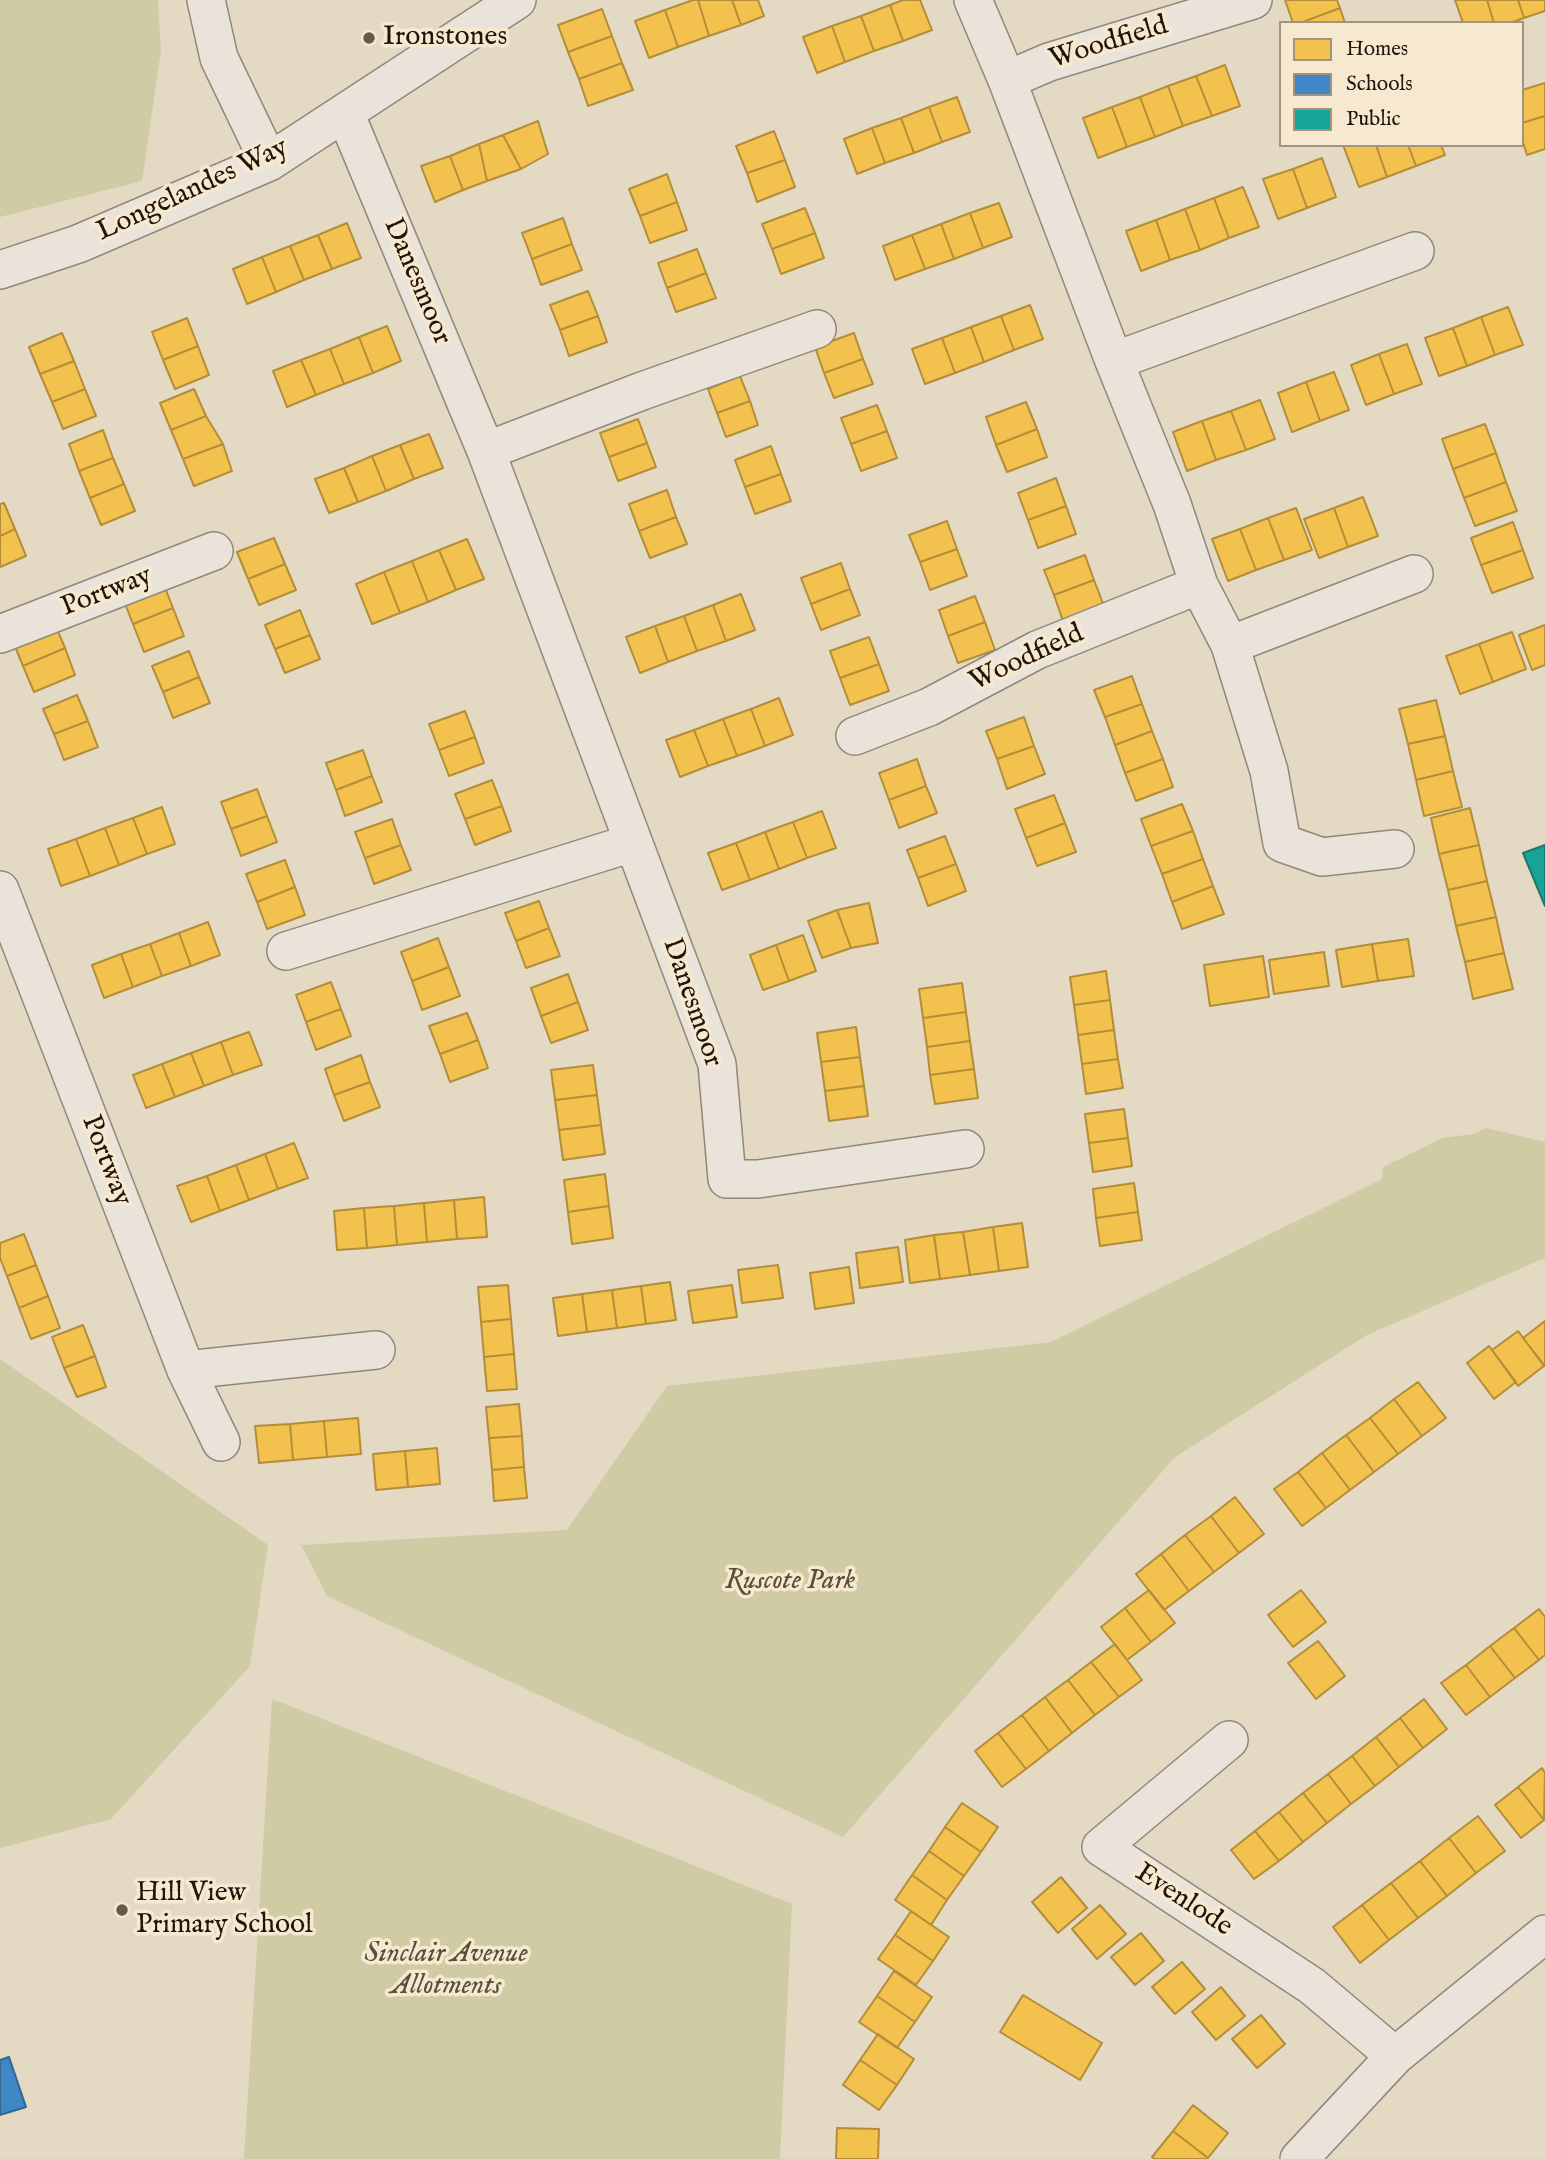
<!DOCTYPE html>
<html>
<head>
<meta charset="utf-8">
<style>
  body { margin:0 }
  #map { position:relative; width:1545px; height:2159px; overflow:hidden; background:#e4d9c3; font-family:"IM FELL English",serif }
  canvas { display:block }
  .legend { position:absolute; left:1279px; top:21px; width:245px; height:126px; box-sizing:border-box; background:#f7e9d0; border:2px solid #a19482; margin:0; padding:9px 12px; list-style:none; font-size:21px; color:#20150c }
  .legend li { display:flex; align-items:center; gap:14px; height:35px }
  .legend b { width:35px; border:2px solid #a19482 }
</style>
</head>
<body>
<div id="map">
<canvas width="1545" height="2159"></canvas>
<ul class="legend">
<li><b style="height:19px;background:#f2c14e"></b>Homes</li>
<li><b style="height:19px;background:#3f88c5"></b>Schools</li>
<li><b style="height:19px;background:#17a398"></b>Public</li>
</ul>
</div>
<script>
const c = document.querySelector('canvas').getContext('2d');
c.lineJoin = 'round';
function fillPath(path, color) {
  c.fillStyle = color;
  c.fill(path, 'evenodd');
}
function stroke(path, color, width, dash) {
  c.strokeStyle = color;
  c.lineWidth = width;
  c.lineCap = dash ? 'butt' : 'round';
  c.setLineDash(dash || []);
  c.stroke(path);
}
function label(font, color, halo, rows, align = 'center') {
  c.font = font + ' "IM FELL English",serif';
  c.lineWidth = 7;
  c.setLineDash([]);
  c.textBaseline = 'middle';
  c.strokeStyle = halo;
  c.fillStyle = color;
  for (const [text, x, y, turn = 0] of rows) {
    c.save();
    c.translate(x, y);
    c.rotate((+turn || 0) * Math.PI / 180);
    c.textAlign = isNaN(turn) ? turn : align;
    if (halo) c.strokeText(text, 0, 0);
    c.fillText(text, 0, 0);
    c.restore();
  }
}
fillPath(new Path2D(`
  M0 0H158L161 51 142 181 0 217Z
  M1486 1128 1545 1142V1258L1367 1335 1175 1457 843 1837 327 1596 301 1545 567 1530 667 1386 1051 1342 1382 1179 1383 1167 1443 1138 1473 1134Z
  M0 1359 268 1545 250 1666 111 1819 0 1848Z
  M272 1699 792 1904 780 2159H244Z`), '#cecba5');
const homes = new Path2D(`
  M693 0H698L709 36 678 47 665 10Z
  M698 0H732L741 25 709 36Z
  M732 0H758L764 16 741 25Z
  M903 0H920L932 30 903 41 890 5Z
  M1285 0H1337L1340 8 1300 23H1293Z
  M1455 0H1487L1494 23H1463Z
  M1487 0H1518L1524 18 1510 23H1494Z
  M1518 0H1545V11L1524 18Z
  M890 5 903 41 874 51 861 16Z
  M1340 8 1345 23H1300Z
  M602 9 612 36 568 52 558 25Z
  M665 10 678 47 649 58 635 21Z
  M861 16 874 51 845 62 832 26Z
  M832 26 845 62 817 73 803 37Z
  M612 36 622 63 579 79 568 52Z
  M622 63 633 90 588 106 579 79Z
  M1225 65 1240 106 1212 116 1196 76Z
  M1196 76 1212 116 1183 126 1168 86Z
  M1545 83V116L1522 123V90Z
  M1168 86 1183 126 1155 137 1140 97Z
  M957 97 970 132 942 142 929 107Z
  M1140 97 1155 137 1127 147 1112 107Z
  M929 107 942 142 914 153 901 118Z
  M1112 107 1127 147 1098 158 1083 118Z
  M1545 116V149L1527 155 1522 139V123Z
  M901 118 914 153 885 163 872 128Z
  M538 121 548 154 521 169 503 135Z
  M872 128 885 163 857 174 844 139Z
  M774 131 785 160 747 173 736 146Z
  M503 135 521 169 487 181 479 144Z
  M479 144 487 181 463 190 450 156Z
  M1343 145H1376L1387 177 1359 187Z
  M1376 145H1408L1416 166 1387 177Z
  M1408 145H1441L1445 155 1416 166Z
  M450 156 463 190 435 202 421 166Z
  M1322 158 1336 197 1307 208 1293 169Z
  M785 160 795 187 757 202 747 173Z
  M1293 169 1307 208 1278 219 1263 179Z
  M667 174 677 202 640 216 629 189Z
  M1243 187 1259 227 1229 238 1214 198Z
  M1214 198 1229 238 1200 250 1185 209Z
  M677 202 687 230 650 243 640 216Z
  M999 203 1012 237 983 248 970 213Z
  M805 208 815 233 772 249 762 224Z
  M1185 209 1200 250 1170 260 1156 220Z
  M970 213 983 248 954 259 941 224Z
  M563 218 572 244 532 259 522 233Z
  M1156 220 1170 260 1141 271 1126 231Z
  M347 223 361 258 332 269 318 235Z
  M941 224 954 259 925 269 912 235Z
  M815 233 824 258 781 274 772 249Z
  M318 235 332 269 304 280 290 246Z
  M912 235 925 269 895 280 883 246Z
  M572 244 582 270 541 285 532 259Z
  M290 246 304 280 276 292 262 257Z
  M697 249 706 273 667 288 658 263Z
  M262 257 276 292 247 304 233 269Z
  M706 273 716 298 676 312 667 288Z
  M588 291 598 316 560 330 550 305Z
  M1030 305 1043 339 1014 350 1001 316Z
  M1508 307 1523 345 1495 355 1481 317Z
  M598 316 607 342 569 356 560 330Z
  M1001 316 1014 350 984 362 971 327Z
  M1481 317 1495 355 1467 366 1453 328Z
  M187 318 198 346 163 360 152 332Z
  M387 326 401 361 373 373 359 337Z
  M971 327 984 362 955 373 942 338Z
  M1453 328 1467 366 1439 376 1425 338Z
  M62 333 74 361 40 374 29 347Z
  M854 333 863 359 824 373 815 347Z
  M359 337 373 373 344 384 330 349Z
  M942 338 955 373 925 384 912 349Z
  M1407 344 1422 384 1394 394 1379 354Z
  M198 346 209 375 175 389 163 360Z
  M330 349 344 384 316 395 301 360Z
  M1379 354 1394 394 1366 405 1351 365Z
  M863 359 873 384 834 398 824 373Z
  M301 360 316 395 287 407 273 371Z
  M74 361 85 389 52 402 40 374Z
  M1334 372 1349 410 1320 421 1306 382Z
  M740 376 750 401 717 413 708 389Z
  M1306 382 1320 421 1292 432 1278 393Z
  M85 389 96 416 63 429 52 402Z
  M194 389 206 416 171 430 160 403Z
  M1260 400 1275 439 1246 450 1231 411Z
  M750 401 758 425 726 437 717 413Z
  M1026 402 1037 429 996 445 986 417Z
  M877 405 887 431 851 444 841 418Z
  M1231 411 1246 450 1216 460 1202 421Z
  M206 416 223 444 183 459 171 430Z
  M638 419 647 443 609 457 600 433Z
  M1202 421 1216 460 1187 471 1173 432Z
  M1485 424 1496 453 1453 469 1442 439Z
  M1037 429 1047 457 1007 472 996 445Z
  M103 430 113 458 79 471 69 444Z
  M887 431 897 458 861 471 851 444Z
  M429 434 443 468 414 479 400 445Z
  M647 443 656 467 618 481 609 457Z
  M223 444 232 471 194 486 183 459Z
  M400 445 414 479 386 491 372 456Z
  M771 446 781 474 745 487 735 460Z
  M1496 453 1506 482 1464 498 1453 469Z
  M372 456 386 491 358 502 344 468Z
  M113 458 124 484 90 498 79 471Z
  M344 468 358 502 329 513 315 479Z
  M781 474 791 501 755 514 745 487Z
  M1056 478 1066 506 1028 520 1018 493Z
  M1506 482 1517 511 1475 526 1464 498Z
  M124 484 135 511 101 525 90 498Z
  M667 490 676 517 639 531 629 504Z
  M1363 497 1378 536 1348 547 1334 508Z
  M4 503 15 529 0 536V504Z
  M1066 506 1076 534 1038 548 1028 520Z
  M1296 508 1312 550 1284 560 1268 518Z
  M1334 508 1348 547 1319 558 1304 519Z
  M676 517 687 544 650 558 639 531Z
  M1268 518 1284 560 1256 570 1240 529Z
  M947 521 957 549 920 562 909 535Z
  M1513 522 1523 550 1481 565 1471 538Z
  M15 529 26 556 0 567V536Z
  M1240 529 1256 570 1228 581 1212 539Z
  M274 538 285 564 248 579 237 552Z
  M467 539 484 579 456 590 439 550Z
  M957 549 967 576 930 590 920 562Z
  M439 550 456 590 428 602 412 561Z
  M1523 550 1533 578 1492 593 1481 565Z
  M1085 555 1094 580 1054 595 1044 570Z
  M412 561 428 602 400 613 384 572Z
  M841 563 850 589 811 604 801 578Z
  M285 564 296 590 259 605 248 579Z
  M384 572 400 613 372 624 356 584Z
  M162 580 173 608 133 624 122 596Z
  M1094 580 1104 606 1063 621 1054 595Z
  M850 589 860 615 821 630 811 604Z
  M741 594 755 630 726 641 713 605Z
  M975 596 985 622 948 636 939 610Z
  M713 605 726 641 697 651 684 616Z
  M173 608 184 636 144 652 133 624Z
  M300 610 310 635 275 649 265 625Z
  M684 616 697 651 668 662 655 626Z
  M54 622 65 648 23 666 12 639Z
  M985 622 995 650 958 663 948 636Z
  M1545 625V665L1532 670 1519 635Z
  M655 626 668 662 640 673 626 637Z
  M1512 632 1526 669 1493 682 1479 644Z
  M310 635 320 659 285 673 275 649Z
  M869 637 879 664 840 678 830 651Z
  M1479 644 1493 682 1460 694 1446 656Z
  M65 648 75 675 34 692 23 666Z
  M189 651 199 677 163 692 152 666Z
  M879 664 889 691 850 705 840 678Z
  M1132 676 1142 704 1105 717 1094 690Z
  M199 677 210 703 173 718 163 692Z
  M77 695 88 721 54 734 43 709Z
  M779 698 793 735 765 746 751 709Z
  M1436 700 1445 736 1408 744 1399 709Z
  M1142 704 1152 731 1115 745 1105 717Z
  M751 709 765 746 737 756 723 719Z
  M465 711 475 737 439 750 429 724Z
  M1024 717 1034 746 997 759 986 731Z
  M723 719 737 756 708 766 694 730Z
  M88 721 98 747 64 760 54 734Z
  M694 730 708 766 680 777 666 740Z
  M1152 731 1163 759 1125 773 1115 745Z
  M1445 736 1453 771 1416 780 1408 744Z
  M475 737 484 763 449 776 439 750Z
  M1034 746 1045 774 1007 789 997 759Z
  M363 750 372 776 336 790 326 763Z
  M917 759 926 786 889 800 879 773Z
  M1163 759 1173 787 1136 801 1125 773Z
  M1453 771 1462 807 1424 816 1416 780Z
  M372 776 382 802 345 816 336 790Z
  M492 780 502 806 465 819 455 794Z
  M926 786 937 813 899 828 889 800Z
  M257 789 267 816 231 829 221 802Z
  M1054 795 1065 823 1026 838 1015 809Z
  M1182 804 1193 831 1151 846 1141 819Z
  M502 806 511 831 475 845 465 819Z
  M162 807 175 844 147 854 133 818Z
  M1470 808 1479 845 1439 854 1431 818Z
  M822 811 836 848 807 858 793 822Z
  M267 816 277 842 241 856 231 829Z
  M133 818 147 854 119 865 105 828Z
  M392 819 401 845 365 858 355 832Z
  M793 822 807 858 779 869 765 832Z
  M1065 823 1076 852 1037 866 1026 838Z
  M105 828 119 865 90 876 76 839Z
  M1193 831 1203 859 1162 874 1151 846Z
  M765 832 779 869 750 880 736 843Z
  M945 836 956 864 918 878 907 850Z
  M76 839 90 876 61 886 48 849Z
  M736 843 750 880 722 890 708 853Z
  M401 845 411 870 374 884 365 858Z
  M1479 845 1487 881 1448 890 1439 854Z
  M1203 859 1213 886 1172 902 1162 874Z
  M285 860 295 887 257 902 246 874Z
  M956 864 966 891 928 906 918 878Z
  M1487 881 1496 917 1456 926 1448 890Z
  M1213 886 1224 914 1182 929 1172 902Z
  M295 887 305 915 267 929 257 902Z
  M539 901 549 928 516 941 505 913Z
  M869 903 878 943 851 948 837 910Z
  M837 910 851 948 822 958 808 921Z
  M1496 917 1504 953 1465 962 1456 926Z
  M208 922 220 955 191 966 179 933Z
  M549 928 560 956 526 968 516 941Z
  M179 933 191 966 162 976 150 944Z
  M803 935 816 971 789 981 776 945Z
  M438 938 449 967 412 981 401 952Z
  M1408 939 1414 976 1378 981 1372 944Z
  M150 944 162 976 133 987 121 954Z
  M1372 944 1378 981 1342 987 1336 950Z
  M776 945 789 981 763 990 750 955Z
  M1324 952 1329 986 1274 994 1269 960Z
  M1504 953 1513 989 1473 999 1465 962Z
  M121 954 133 987 104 998 92 965Z
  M1263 956 1269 997 1210 1006 1204 965Z
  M449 967 460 996 422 1010 412 981Z
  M1106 971 1110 1000 1074 1005 1070 977Z
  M568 974 578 1002 541 1016 531 988Z
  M331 982 341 1009 306 1022 296 995Z
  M962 983 966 1012 923 1018 919 989Z
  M1110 1000 1114 1030 1078 1035 1074 1005Z
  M578 1002 588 1030 551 1043 541 1016Z
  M341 1009 351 1036 316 1050 306 1022Z
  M966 1012 970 1041 927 1047 923 1018Z
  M467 1013 478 1040 440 1054 429 1026Z
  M856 1027 860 1057 821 1062 817 1033Z
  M1114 1030 1118 1059 1082 1064 1078 1035Z
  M249 1032 262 1065 233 1075 221 1042Z
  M478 1040 488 1068 450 1082 440 1054Z
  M970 1041 974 1069 930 1075 927 1047Z
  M221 1042 233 1075 204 1086 191 1053Z
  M191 1053 204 1086 175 1097 162 1064Z
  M361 1055 370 1082 334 1095 325 1069Z
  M860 1057 864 1086 825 1091 821 1062Z
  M1118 1059 1123 1088 1086 1094 1082 1064Z
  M162 1064 175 1097 146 1108 133 1075Z
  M593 1065 597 1095 555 1100 551 1070Z
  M974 1069 978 1098 935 1104 930 1075Z
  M370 1082 380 1107 344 1121 334 1095Z
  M864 1086 868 1116 829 1121 825 1091Z
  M597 1095 601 1125 559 1130 555 1100Z
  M1124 1109 1128 1138 1089 1143 1085 1114Z
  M601 1125 605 1154 563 1160 559 1130Z
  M1128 1138 1132 1166 1093 1172 1089 1143Z
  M294 1143 308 1178 278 1189 265 1154Z
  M265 1154 278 1189 249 1200 236 1165Z
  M236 1165 249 1200 220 1211 207 1176Z
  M605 1174 609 1206 568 1212 564 1180Z
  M207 1176 220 1211 191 1222 177 1186Z
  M1134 1183 1138 1212 1096 1218 1093 1189Z
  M484 1197 487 1237 457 1239 454 1200Z
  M454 1200 457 1239 427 1242 424 1203Z
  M424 1203 427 1242 397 1245 394 1206Z
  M394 1206 397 1245 367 1248 364 1208Z
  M609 1206 613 1238 572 1244 568 1212Z
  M364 1208 367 1248 337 1250 334 1211Z
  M1138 1212 1142 1240 1100 1246 1096 1218Z
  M1022 1223 1028 1267 999 1271 993 1227Z
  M993 1227 999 1271 970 1275 963 1232Z
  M963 1232 970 1275 940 1279 934 1235Z
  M24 1234 36 1265 7 1276 0 1258V1243Z
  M934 1235 940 1279 910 1283 905 1240Z
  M898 1247 903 1282 860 1288 856 1253Z
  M36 1265 48 1296 19 1308 7 1276Z
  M778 1265 783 1298 742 1303 738 1270Z
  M849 1267 854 1303 815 1309 810 1273Z
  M670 1282 676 1320 646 1324 641 1286Z
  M508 1285 511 1319 481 1322 478 1287Z
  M732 1285 737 1317 693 1323 688 1291Z
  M641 1286 646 1324 617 1328 612 1290Z
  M612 1290 617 1328 587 1332 582 1294Z
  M582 1294 587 1332 558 1336 553 1298Z
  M48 1296 60 1328 31 1339 19 1308Z
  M511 1319 514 1354 484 1357 481 1322Z
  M1545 1321V1366L1523 1338Z
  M83 1325 95 1356 64 1368 52 1337Z
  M1518 1331 1544 1366 1518 1386 1492 1350Z
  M1489 1346 1516 1382 1494 1399 1467 1363Z
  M514 1354 517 1389 487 1391 484 1357Z
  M95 1356 106 1387 77 1397 64 1368Z
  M1418 1382 1446 1418 1422 1436 1394 1399Z
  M1394 1399 1422 1436 1398 1454 1370 1418Z
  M519 1404 522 1436 489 1438 486 1407Z
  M358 1418 361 1454 327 1457 324 1421Z
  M1370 1418 1398 1454 1374 1472 1346 1435Z
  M324 1421 327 1457 293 1460 290 1424Z
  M290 1424 293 1460 259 1463 255 1426Z
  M1346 1435 1374 1472 1350 1490 1322 1453Z
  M522 1436 524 1467 492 1470 489 1438Z
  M437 1448 440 1484 408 1487 405 1451Z
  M405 1451 408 1487 376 1490 373 1454Z
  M1322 1453 1350 1490 1326 1508 1298 1472Z
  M524 1467 527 1498 494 1501 492 1470Z
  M1298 1472 1326 1508 1302 1526 1274 1489Z
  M1235 1497 1264 1534 1239 1553 1211 1516Z
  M1211 1516 1239 1553 1214 1572 1185 1535Z
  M1185 1535 1214 1572 1189 1591 1161 1554Z
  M1161 1554 1189 1591 1164 1610 1136 1574Z
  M1149 1590 1175 1623 1151 1642 1125 1608Z
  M1301 1590 1326 1622 1293 1647 1268 1615Z
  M1125 1608 1151 1642 1127 1660 1101 1627Z
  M1539 1609 1545 1617V1655L1539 1660 1514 1628Z
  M1514 1628 1539 1660 1515 1678 1490 1646Z
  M1318 1641 1345 1676 1316 1699 1288 1663Z
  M1115 1644 1142 1680 1119 1697 1091 1662Z
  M1490 1646 1515 1678 1490 1697 1466 1665Z
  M1091 1662 1119 1697 1095 1715 1068 1680Z
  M1466 1665 1490 1697 1466 1715 1441 1683Z
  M1068 1680 1095 1715 1072 1733 1045 1697Z
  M1045 1697 1072 1733 1049 1751 1022 1715Z
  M1424 1699 1447 1729 1423 1748 1400 1718Z
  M1022 1715 1049 1751 1026 1769 998 1733Z
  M1400 1718 1423 1748 1399 1767 1376 1737Z
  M998 1733 1026 1769 1002 1787 975 1751Z
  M1376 1737 1399 1767 1375 1786 1352 1756Z
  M1352 1756 1375 1786 1351 1804 1328 1774Z
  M1542 1768 1545 1773 1544 1820 1518 1787Z
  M1328 1774 1351 1804 1327 1823 1303 1793Z
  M1518 1787 1544 1820 1521 1838 1495 1805Z
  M1303 1793 1327 1823 1303 1842 1279 1812Z
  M962 1803 998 1827 981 1852 945 1827Z
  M1279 1812 1303 1842 1279 1861 1255 1831Z
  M1478 1816 1505 1851 1476 1873 1449 1838Z
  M945 1827 981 1852 964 1876 929 1851Z
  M1255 1831 1279 1861 1254 1879 1231 1850Z
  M1449 1838 1476 1873 1447 1896 1420 1861Z
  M929 1851 964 1876 947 1900 912 1875Z
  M1420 1861 1447 1896 1418 1918 1391 1883Z
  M912 1875 947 1900 931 1925 895 1900Z
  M1061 1877 1087 1908 1058 1933 1032 1902Z
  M1391 1883 1418 1918 1389 1940 1362 1905Z
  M1100 1905 1126 1934 1097 1959 1072 1929Z
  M1362 1905 1389 1940 1360 1963 1333 1927Z
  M911 1911 949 1937 933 1961 895 1935Z
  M1141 1933 1164 1961 1135 1985 1111 1957Z
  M895 1935 933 1961 916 1985 878 1959Z
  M1182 1962 1205 1989 1175 2014 1152 1987Z
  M894 1971 932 1997 915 2022 877 1996Z
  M1221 1987 1245 2016 1216 2040 1192 2012Z
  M1023 1995 1102 2043 1080 2080 1000 2032Z
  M877 1996 915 2022 897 2048 859 2022Z
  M1261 2015 1285 2044 1257 2068 1232 2039Z
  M878 2034 914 2059 897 2085 860 2060Z
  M860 2060 897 2085 879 2110 843 2085Z
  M1193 2105 1228 2133 1208 2158 1173 2131Z
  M837 2128 879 2129 878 2159H836Z
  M1173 2131 1208 2158 1207 2159H1155L1152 2157Z`);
fillPath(homes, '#f2c14e');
stroke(homes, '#b38d3a', 2);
const schools = new Path2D(`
  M9 2057 26 2107 0 2115V2060Z`);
fillPath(schools, '#3f88c5');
stroke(schools, '#36668e', 2);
const public = new Path2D(`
  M1545 845V906L1523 853Z`);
fillPath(public, '#17a398');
stroke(public, '#1a786e', 2);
const street = new Path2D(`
  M206 0 219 58 269 162
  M973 0 1007 80 1114 361 1172 504 1199 585 1230 645 1269 771 1282 843 1322 857 1395 849
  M1007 80 1049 62 1253 0
  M345 113 486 451 717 1064 727 1179H758L965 1149
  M0 270 78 244 269 162 517 0
  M1114 361 1415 251
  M486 451 642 391 817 329
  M0 634 214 551
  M1230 645 1414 574
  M855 736 929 707 1037 650 1199 585
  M0 890 186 1370 221 1442
  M286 951 632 843
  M186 1370 376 1350
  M1229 1740 1101 1847 1312 1986 1395 2056
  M1299 2159 1395 2056 1545 1934`);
stroke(street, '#8f887b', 40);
stroke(street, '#e9e3d9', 37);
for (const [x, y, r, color] of [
  [369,38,7,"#655a4c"],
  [122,1910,7,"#655a4c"]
]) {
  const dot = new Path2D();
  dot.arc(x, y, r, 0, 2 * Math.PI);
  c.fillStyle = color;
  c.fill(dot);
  stroke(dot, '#f7e9d0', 2.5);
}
label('28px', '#20150c', '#f7e9d0', [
  ["Ironstones",383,38],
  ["Hill View",136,1894],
  ["Primary School",136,1926]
], 'left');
label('28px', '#20150c', '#f7e9d0', [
  ["Woodfield",1109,44,-17],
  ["Longelandes Way",193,191,-25],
  ["Danesmoor",416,282,67],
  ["Portway",107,593,-21],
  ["Woodfield",1027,659,-25],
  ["Danesmoor",691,1003,71],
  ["Portway",105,1161,69],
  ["Evenlode",1183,1901,33]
]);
label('italic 28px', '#575139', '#f7e9d0', [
  ["Ruscote Park",790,1582],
  ["Sinclair Avenue",446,1955],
  ["Allotments",446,1987]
]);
</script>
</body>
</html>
